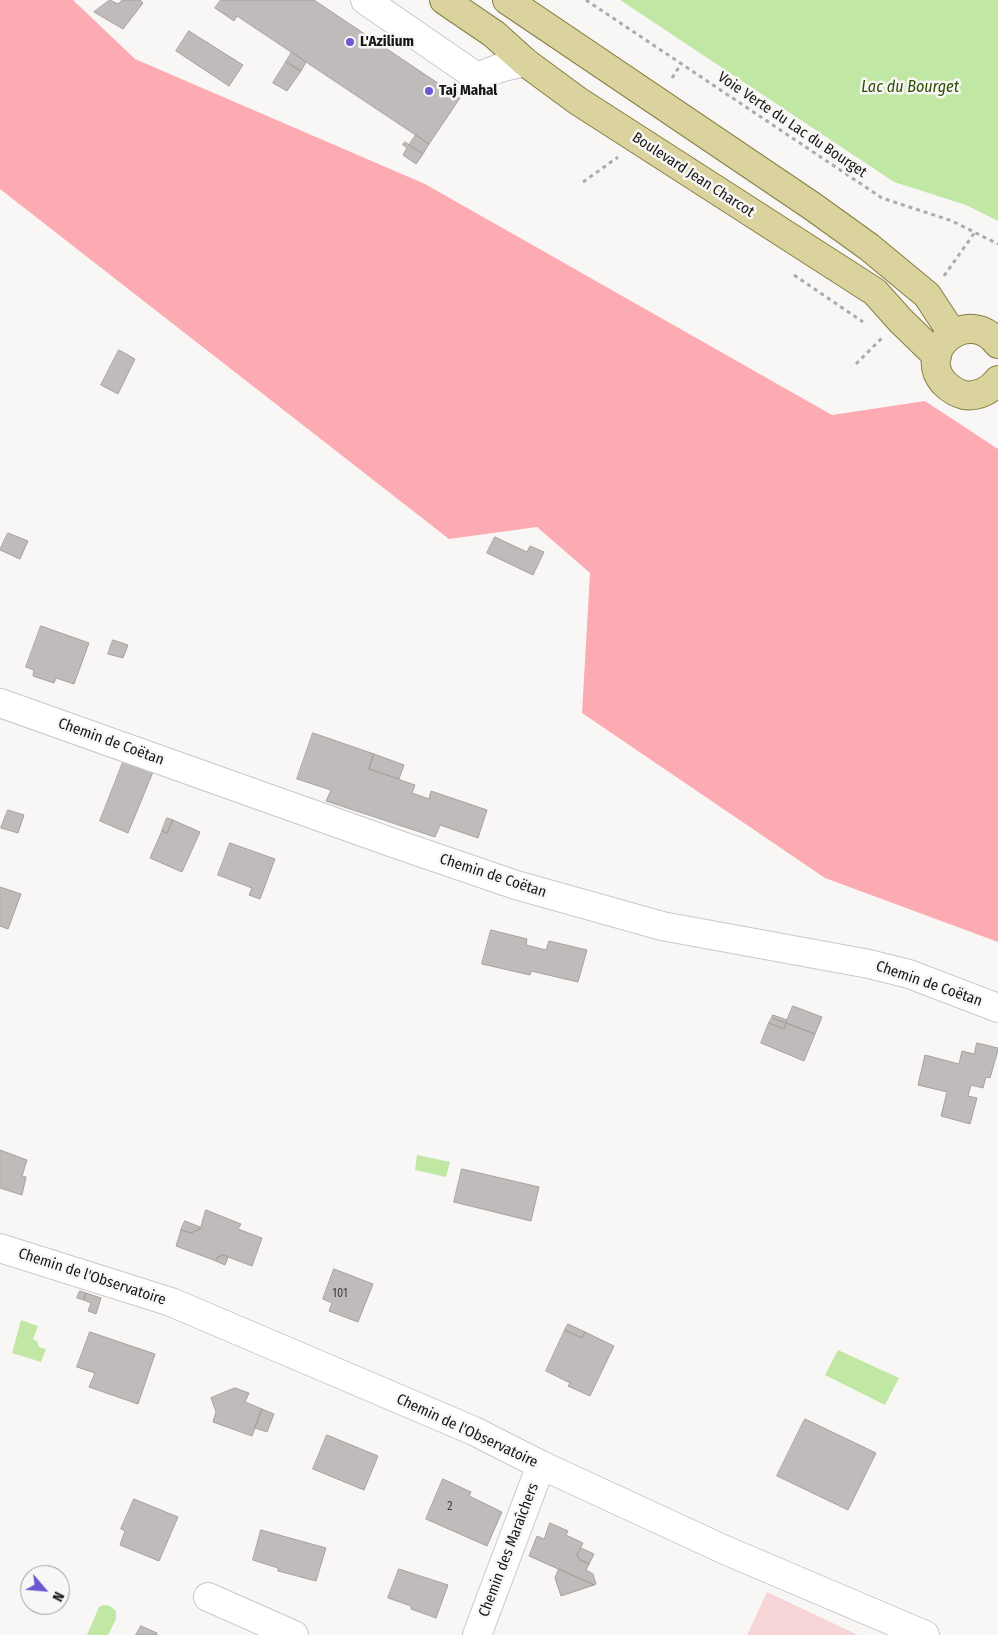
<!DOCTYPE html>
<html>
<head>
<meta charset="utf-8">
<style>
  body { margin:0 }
  #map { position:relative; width:998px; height:1635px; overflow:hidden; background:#f9f7f5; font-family:"Fira Sans Condensed",sans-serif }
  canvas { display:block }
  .north { position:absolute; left:20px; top:1565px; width:50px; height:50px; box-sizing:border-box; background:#f9f7f5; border:1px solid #9f9d9c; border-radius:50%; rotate:117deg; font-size:14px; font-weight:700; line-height:20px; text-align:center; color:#181717 }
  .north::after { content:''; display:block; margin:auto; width:18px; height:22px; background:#6b59d2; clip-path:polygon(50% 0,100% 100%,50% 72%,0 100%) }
</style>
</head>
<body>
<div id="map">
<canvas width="998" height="1635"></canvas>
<div class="north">N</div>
</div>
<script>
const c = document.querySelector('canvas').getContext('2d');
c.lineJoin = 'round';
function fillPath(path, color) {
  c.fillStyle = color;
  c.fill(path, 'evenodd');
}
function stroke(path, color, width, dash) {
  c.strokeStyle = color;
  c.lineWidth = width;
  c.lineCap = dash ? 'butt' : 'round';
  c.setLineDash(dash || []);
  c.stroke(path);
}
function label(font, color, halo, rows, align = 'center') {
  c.font = font + ' "Fira Sans Condensed",sans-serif';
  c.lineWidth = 5;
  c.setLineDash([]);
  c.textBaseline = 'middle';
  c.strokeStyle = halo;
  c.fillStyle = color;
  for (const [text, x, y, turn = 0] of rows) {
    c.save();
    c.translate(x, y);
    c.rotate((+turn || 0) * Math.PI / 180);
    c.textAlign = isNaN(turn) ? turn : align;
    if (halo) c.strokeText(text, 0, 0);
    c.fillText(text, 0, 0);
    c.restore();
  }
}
fillPath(new Path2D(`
  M767 1592 858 1635H747Z`), '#f6d5d7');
fillPath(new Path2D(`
  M0 0H73L135 59 425 184 832 415 925 401 998 449V942L825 878 582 713 590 573 537 527 449 539 0 189Z`), '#fdabb2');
fillPath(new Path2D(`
  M620 0H998V221L966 205 894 182Z
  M417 1155 450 1162 446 1177 415 1170Z
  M21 1320 38 1326 33 1339 37 1341 39 1347 46 1349 41 1362 12 1353Z
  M838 1350 899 1378 885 1405 825 1375Z
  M104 1605 110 1606 116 1611V1619L108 1635H87L99 1607Z`), '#c1e7a5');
const building = new Path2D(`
  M110 0 118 4 122 0H140L143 3 123 29 94 12Z
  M221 0H314L460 98 429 144 237 16 234 21 218 10 215 8Z
  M189 31 243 65 229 86 176 51Z
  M292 52 306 62 301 71 286 62Z
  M286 62 301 71 287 91 273 83Z
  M416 135 429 144 423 154 409 145Z
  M405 142 423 154 416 164 403 155 407 148 403 145Z
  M119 350 135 359 118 394 101 385Z
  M8 533 28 541 20 559 0 550Z
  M495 537 527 552 530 546 544 552 533 575 487 553Z
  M41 626 89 643 74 684 56 678 54 683 33 676 34 670 26 667Z
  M113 640 128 645 123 658 108 654Z
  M313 733 374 754 369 769 415 785 412 793 429 799 431 791 487 810 478 838 440 825 435 837 326 801 331 790 297 779Z
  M374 754 404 765 399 779 369 769Z
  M124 760 153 772 128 833 100 821Z
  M8 810 24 815 18 833 1 828Z
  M167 818 173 820 167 833 162 831Z
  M173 820 200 832 182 872 150 858 162 831 167 833Z
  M230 843 275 859 260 899 249 895 252 888 218 875Z
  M0 887 21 894 8 929 0 926Z
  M491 930 527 939 526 945 546 950 549 941 587 950 578 982 531 971 530 975 482 964Z
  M793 1006 822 1017 815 1034 786 1023Z
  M773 1015 787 1020 786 1023 772 1018Z
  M772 1018 786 1023 784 1029 769 1023Z
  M769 1023 784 1029 786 1023 815 1034 804 1061 761 1043Z
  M977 1043 998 1048V1050L990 1078 986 1077 983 1088 971 1085 968 1096 977 1098 970 1124 941 1116 947 1092 918 1085 925 1055 959 1064 962 1051 974 1054Z
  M0 1150 27 1160 22 1176 26 1177 22 1195 0 1188Z
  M462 1169 539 1187 531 1221 454 1202Z
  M206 1210 241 1224 238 1229 262 1238 252 1266 223 1255 217 1258 216 1261 176 1246 181 1230 191 1233 200 1229Z
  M185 1221 200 1227V1229L191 1233 181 1230Z
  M223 1255 228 1257 225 1265 216 1261 217 1258Z
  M334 1269 373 1284 358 1322 329 1311 332 1303 323 1299Z
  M80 1291 86 1293 84 1300 77 1298Z
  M86 1293 101 1298 96 1314 88 1311 91 1303 84 1300Z
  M568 1324 585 1332 582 1338 565 1330Z
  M565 1330 582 1338 585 1332 614 1346 590 1396 568 1386 570 1383 546 1371Z
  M90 1332 155 1354 138 1404 89 1387 95 1373 77 1367Z
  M235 1388 249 1393 245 1402 262 1409 252 1436 213 1422 216 1412 211 1398Z
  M262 1409 274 1414 267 1432 255 1428Z
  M805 1419 876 1453 848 1510 777 1476Z
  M327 1435 378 1456 364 1490 313 1469Z
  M443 1479 471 1492 469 1496 502 1512 487 1546 426 1519Z
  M134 1499 178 1517 159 1561 120 1545 125 1531 121 1529Z
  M550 1523 568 1531 566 1535 583 1543 577 1555 579 1559 589 1564 586 1570 593 1574 596 1584 594 1585 529 1556 537 1536 544 1539Z
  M261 1530 326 1548 316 1581 278 1571V1568L253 1560Z
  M581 1548 594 1554 589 1564 579 1559 577 1555Z
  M399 1569 448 1585 436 1618 411 1609V1606L388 1598Z
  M559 1569 594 1585 561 1596 555 1578Z
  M141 1626 157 1633V1635H136Z`);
fillPath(building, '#bfbbba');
stroke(building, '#a4a19f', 1);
const minor = new Path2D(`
  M365 0 477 77 500 68 525 62
  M0 703 402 846 516 885 662 926 869 964 909 974 998 1008
  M0 1248 171 1302 474 1431 541 1465 725 1550 925 1635
  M208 1597 294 1635
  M477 1635 541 1465`);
const major = new Path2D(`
  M444 0 494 34 525 62 578 101 875 292 901 321 937 356
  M507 0 812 206 869 247 927 295 952 333
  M998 344C969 305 915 350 944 383 950 389 956 393 964 395 977 397 990 391 998 380`);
stroke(minor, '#cbc9c6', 30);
stroke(major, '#867e43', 30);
stroke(new Path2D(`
  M586 0 882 198 952 221 998 244
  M672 78 681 64
  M583 182 618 157
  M794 275 863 322
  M944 276 975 232
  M856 364 882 338`), '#adabaa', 3, [4, 4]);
stroke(minor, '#fff', 28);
stroke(major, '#dad39d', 28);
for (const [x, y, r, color] of [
  [350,42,5,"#6b59d2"],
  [429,91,5,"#6b59d2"]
]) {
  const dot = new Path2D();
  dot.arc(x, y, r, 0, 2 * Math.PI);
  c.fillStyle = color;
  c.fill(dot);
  stroke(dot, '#f9f7f5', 2);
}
label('12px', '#424040', null, [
  ["101",340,1294],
  ["2",450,1507]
]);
label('bold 15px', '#181717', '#f9f7f5', [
  ["L'Azilium",360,42],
  ["Taj Mahal",439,91]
], 'left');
label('15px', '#181717', '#f9f7f5', [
  ["Voie Verte du Lac du Bourget",792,125,34],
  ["Boulevard Jean Charcot",693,175,33],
  ["Chemin de Coëtan",111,742,20],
  ["Chemin de Coëtan",493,876,18],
  ["Chemin de Coëtan",929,984,19],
  ["Chemin de l'Observatoire",92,1277,18],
  ["Chemin de l'Observatoire",467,1431,25],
  ["Chemin des Maraîchers",509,1550,-69]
]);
label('italic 16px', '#2c4c05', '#f9f7f5', [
  ["Lac du Bourget",910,88]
]);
</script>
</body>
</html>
